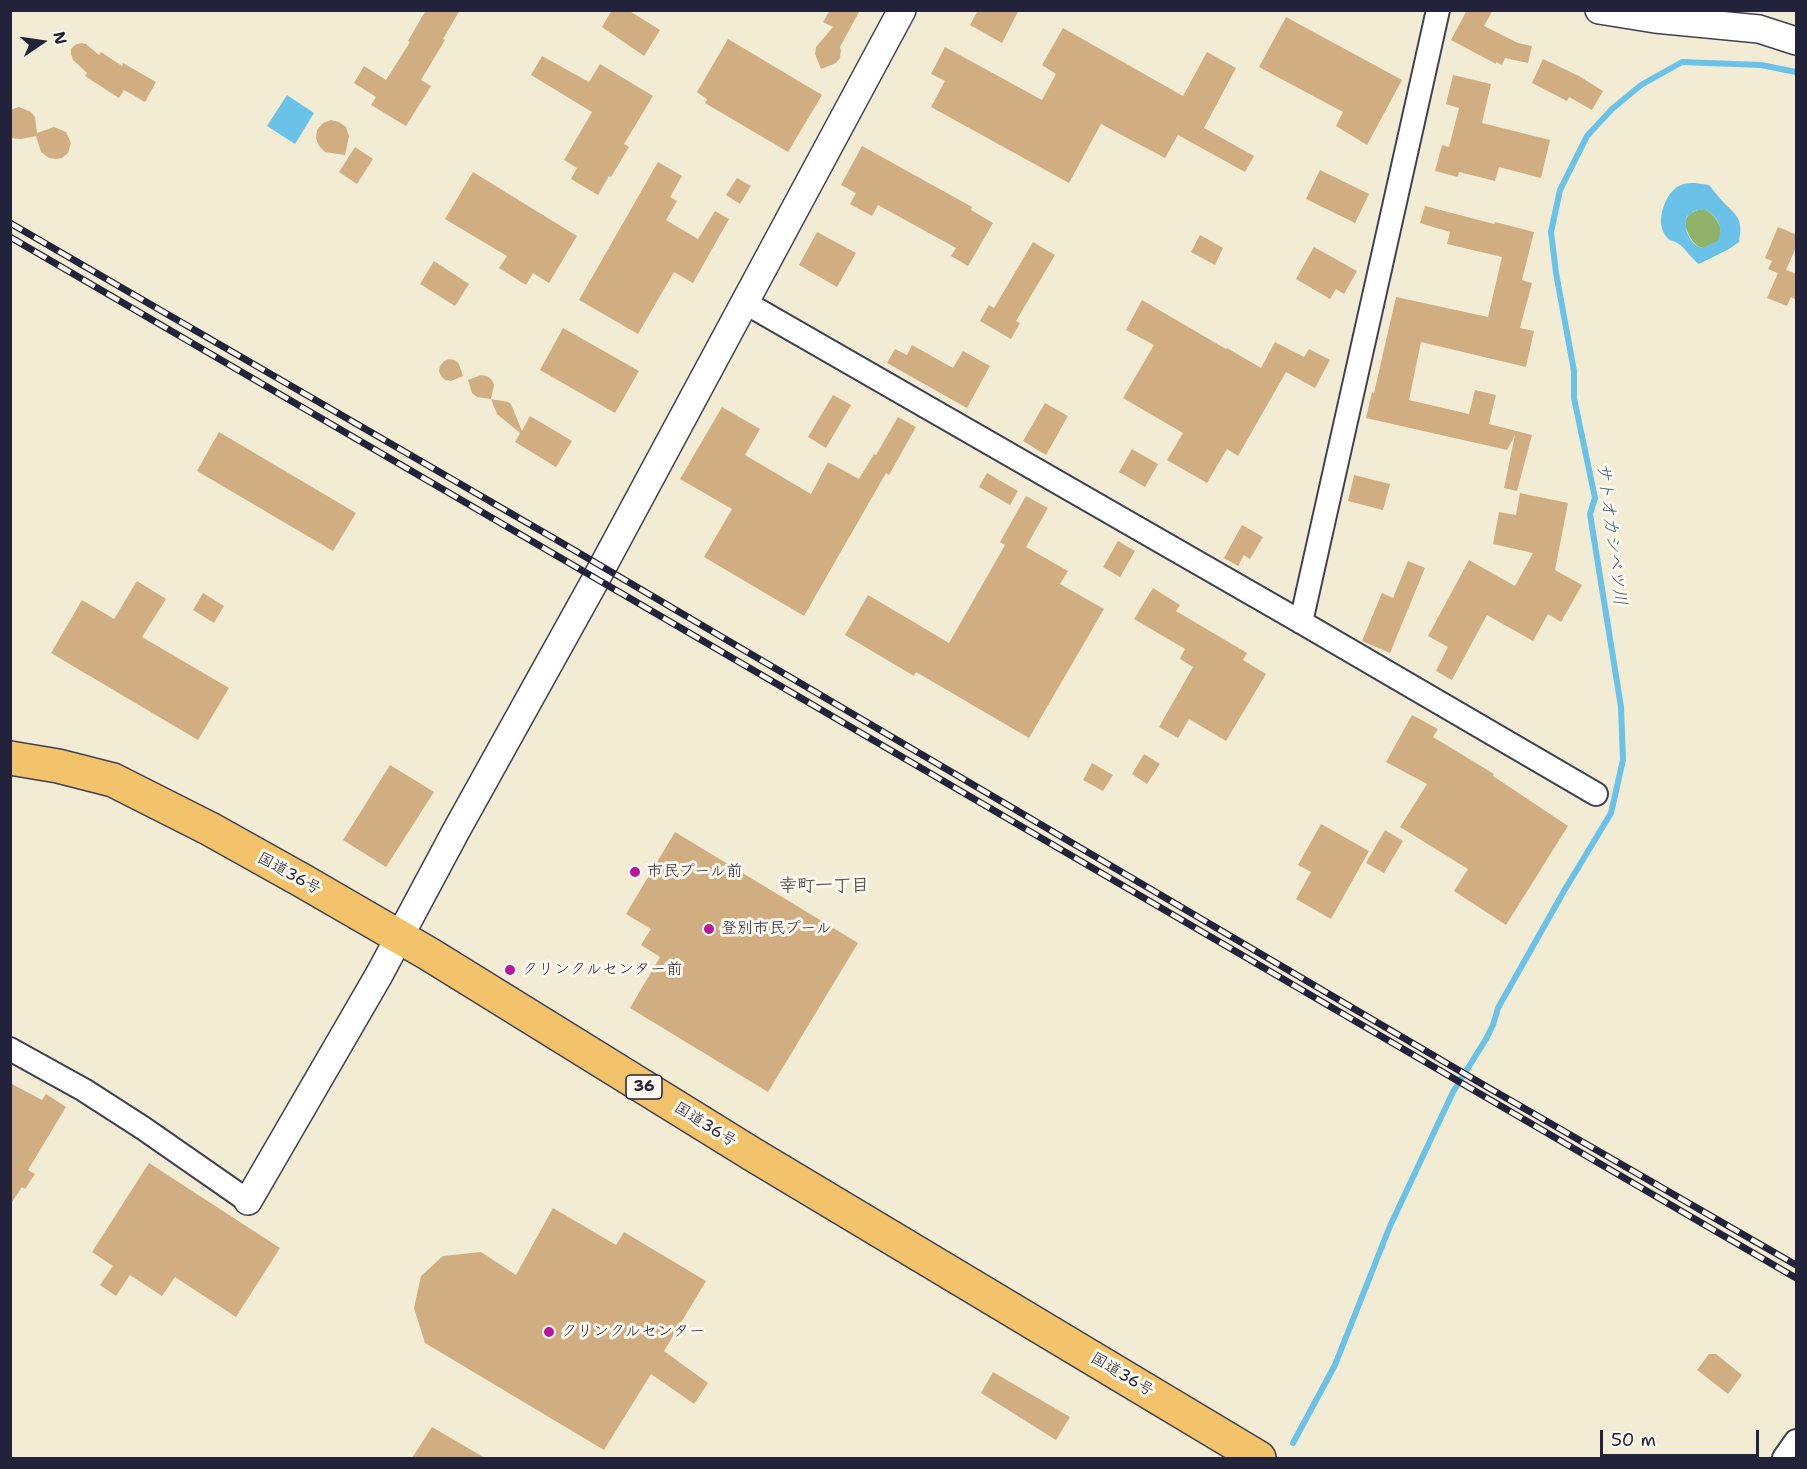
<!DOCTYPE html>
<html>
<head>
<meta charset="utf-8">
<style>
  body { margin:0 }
  #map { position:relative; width:1807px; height:1469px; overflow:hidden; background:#f2ecd5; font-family:"Shantell Sans",sans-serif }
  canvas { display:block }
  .frame { position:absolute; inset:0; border:12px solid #22223b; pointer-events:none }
  .north { position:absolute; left:12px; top:12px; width:60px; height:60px; -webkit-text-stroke:4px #fbf7ec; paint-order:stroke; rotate:77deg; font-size:16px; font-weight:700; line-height:24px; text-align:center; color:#22223b }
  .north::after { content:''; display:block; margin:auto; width:21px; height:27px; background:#22223b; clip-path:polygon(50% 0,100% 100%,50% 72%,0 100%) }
  .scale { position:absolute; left:1600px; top:1430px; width:159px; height:27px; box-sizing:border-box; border:3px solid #22223b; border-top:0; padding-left:8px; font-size:18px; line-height:21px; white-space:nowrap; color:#22223b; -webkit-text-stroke:4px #fbf7ec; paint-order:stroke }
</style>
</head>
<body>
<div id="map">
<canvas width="1807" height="1469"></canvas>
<div class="frame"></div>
<div class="north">N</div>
<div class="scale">50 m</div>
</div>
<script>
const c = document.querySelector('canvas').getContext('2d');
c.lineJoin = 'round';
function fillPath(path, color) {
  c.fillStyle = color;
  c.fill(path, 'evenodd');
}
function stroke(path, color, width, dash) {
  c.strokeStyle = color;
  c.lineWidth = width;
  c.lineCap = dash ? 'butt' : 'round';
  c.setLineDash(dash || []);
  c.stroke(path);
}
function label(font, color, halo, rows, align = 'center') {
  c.font = font + ' "Shantell Sans","Klee One",sans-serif';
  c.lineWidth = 6;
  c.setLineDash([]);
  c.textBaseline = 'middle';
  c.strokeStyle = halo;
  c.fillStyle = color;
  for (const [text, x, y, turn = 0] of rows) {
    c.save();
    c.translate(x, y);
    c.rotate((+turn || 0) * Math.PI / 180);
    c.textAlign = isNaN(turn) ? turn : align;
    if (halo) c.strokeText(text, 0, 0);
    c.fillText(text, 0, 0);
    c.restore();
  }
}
fillPath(new Path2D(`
  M1705 209C1717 217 1724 227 1719 241L1703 248C1695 246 1693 242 1689 235 1681 219 1688 210 1705 209Z`), '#90b368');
fillPath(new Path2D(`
  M287 95 314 113 295 144 267 126Z
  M1695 183 1709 185C1714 191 1719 198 1725 204 1739 217 1743 221 1739 242L1729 249 1699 264C1688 256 1683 242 1669 240 1666 236 1663 233 1662 228 1658 215 1667 190 1681 185 1685 183 1691 183 1695 183ZM1705 209C1718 217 1724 227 1718 241L1702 248C1689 244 1683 228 1687 216L1692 214 1693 211 1700 210 1702 211Z`), '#6bc2e8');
stroke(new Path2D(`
  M1293 1443 1335 1365 1390 1226 1453 1092 1486 1039 1493 1025 1498 1008 1564 891 1611 813 1623 760 1621 707 1590 514 1595 498 1574 398V371L1556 273 1551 232 1560 190 1587 136 1612 109 1641 85 1682 62 1761 65 1796 72`), '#6bc2e8', 6);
fillPath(new Path2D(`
  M426 10H460L443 39 445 40 421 80 431 86 406 126 371 105 376 97 354 83 364 66 386 80 410 42 408 41Z
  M612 10H628L660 30 644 56 602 27Z
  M830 10H860L840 47 841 51 840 58 836 63 821 69 815 54 816 47 833 27 823 22Z
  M978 10H1019L1002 43 970 25Z
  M1467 10H1493L1484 26 1518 43 1532 46 1528 63 1505 58 1502 65 1496 62V64L1451 40Z
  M1286 17 1402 80 1367 145 1336 126 1343 112 1259 67Z
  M1063 28 1183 96 1207 52 1236 68 1204 128 1254 156 1245 172 1178 135 1165 158 1101 124 1069 183 931 107 945 81 931 74 945 47 1042 100 1056 74 1042 65Z
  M728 39 822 95 788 152 705 103 707 99 697 92Z
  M81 43 86 44 99 55 101 52 122 66 123 63 156 82 145 102 124 90 119 98 85 76 87 73 73 60 71 54V49L75 45Z
  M542 56 589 82 600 64 653 96 624 144 629 147 611 177 609 176 598 195 571 179 577 168 564 160 592 112 531 75Z
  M1543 59 1579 76 1603 91 1592 110 1569 97 1567 101 1532 83Z
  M1453 75 1491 84 1482 123 1550 140 1541 178 1499 167 1495 181 1459 172 1458 177 1435 171 1442 145 1449 147 1459 108 1446 104Z
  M19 107 31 112 35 117 37 133 54 127 66 132 71 143 68 153 62 158 56 159 49 158 41 152 36 136 21 139 10 138V110Z
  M331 120 339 122 346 127 349 136 345 155 325 152 319 146 316 138 317 130 323 123Z
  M862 146 972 207 971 210 993 223 968 266 951 256 956 248 878 205 872 216 850 204 856 193 841 185Z
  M355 147 373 159 357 184 339 172Z
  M658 162 682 176 670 197 677 201 666 220 698 239 715 211 729 219 693 283 674 272 638 334 579 300Z
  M1320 170 1369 194 1355 223 1306 199Z
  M473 172 577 236 549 283 533 273 526 285 499 268 507 256 445 219Z
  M737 178 751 186 740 204 726 195Z
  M1425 206 1494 224 1495 222 1534 232 1522 280 1532 283 1520 328 1534 331 1526 367 1421 342 1409 400 1469 414 1475 390 1496 395 1489 424 1532 435 1517 491 1504 488 1515 435 1507 450 1366 418 1372 392 1374 393 1396 297 1488 317 1502 257 1447 244 1450 232 1420 223Z
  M1778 227 1797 235V245L1786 270 1797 274V300L1791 297 1787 306 1767 298 1778 273 1768 269 1772 261 1765 258Z
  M817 232 856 253 837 287 799 265Z
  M1200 235 1223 248 1215 265 1191 252Z
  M1033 242 1055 255 1016 321 1020 323 1011 339 980 321 989 305 994 308Z
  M1314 247 1357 271 1344 294 1336 289 1330 299 1296 279Z
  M434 261 469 284 455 306 420 284Z
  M1142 300 1226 349 1227 348 1261 368 1275 342 1304 357 1309 349 1330 360 1315 388 1286 372 1238 456 1227 449 1207 483 1167 460 1183 433 1123 398 1154 345 1126 330Z
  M563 328 639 371 615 413 540 370Z
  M912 345 953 368 963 351 990 366 967 408 887 363 895 349 907 355Z
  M449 359 455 360 459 364 463 376 451 381 445 380 441 376 439 371 440 366 444 361Z
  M481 375 487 376 492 380 494 385 491 399 477 397 472 393 468 380Z
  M833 395 851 405 826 448 808 437Z
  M491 399 508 402 511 404 522 431 530 416 572 441 556 467 515 442 520 433 497 414Z
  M1045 403 1068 416 1046 455 1023 441Z
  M722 407 760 429 745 455 811 494 828 462 859 479 874 454 876 455 898 417 916 427 889 475 886 473 804 616 704 557 732 509 680 479Z
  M219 432 356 513 333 551 197 471Z
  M1132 449 1158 464 1145 487 1119 472Z
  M987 473 1018 491 1010 505 979 487Z
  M1354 475 1390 484 1383 510 1348 501Z
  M1520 493 1568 503 1555 570 1582 585 1561 622 1548 614 1533 641 1487 615 1452 680 1436 671 1448 647 1428 636 1469 560 1515 586 1533 553 1493 544 1499 512 1516 515Z
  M1026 496 1048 508 1026 547 1068 571 1060 584 1104 609 1029 738 916 672 914 676 845 635 868 595 949 643 1005 545 1000 542Z
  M1242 525 1263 537 1250 559 1244 555 1238 566 1224 558Z
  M1118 541 1135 551 1120 577 1103 567Z
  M1408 561 1425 568 1390 653 1362 641 1382 593 1393 598Z
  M137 581 166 599 142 637 229 688 198 740 51 653 82 600 114 619Z
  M1153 588 1180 605 1176 611 1247 653 1243 660 1266 674 1226 741 1189 719 1178 738 1159 727 1193 667 1180 659 1185 649 1134 619Z
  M203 593 224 606 214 623 193 610Z
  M1412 715 1438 729 1433 737 1494 774 1493 776 1568 826 1506 925 1454 891 1468 869 1400 827 1427 784 1386 762Z
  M1144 754 1160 764 1147 784 1132 774Z
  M1092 763 1113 775 1103 791 1083 780Z
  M390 765 434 792 386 867 343 840Z
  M1321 824 1369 851 1331 919 1296 899 1311 872 1298 865Z
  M1385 830 1403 841 1384 873 1366 863Z
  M675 832 858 943 768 1092 630 1008 660 957 641 945 651 929 626 914Z
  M10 1083 42 1100 46 1094 66 1107 28 1170 35 1174 25 1189 22 1187 10 1205Z
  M149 1163 280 1248 236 1317 175 1277 162 1296 130 1275 116 1296 100 1285 113 1266 92 1252Z
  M553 1208 616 1245 624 1232 706 1281 664 1351 708 1383 694 1404 651 1374 604 1450 425 1343 414 1308 421 1276 443 1256 481 1252 516 1275Z
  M1709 1354H1716L1742 1375 1728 1394 1697 1370Z
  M993 1372 1070 1417 1056 1440 981 1393Z
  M432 1427 485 1458H412Z`), '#d1ae81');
const minor = new Path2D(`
  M744 302 1301 622 1596 794
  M1301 622 1438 10
  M10 1049 84 1090 143 1128 248 1201
  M1784 1458 1796 1441`);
const tertiary = new Path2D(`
  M1599 10 1655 19 1759 29 1796 41
  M248 1201 379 975 456 831 596 579 902 10`);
const trunk = new Path2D(`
  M10 758 58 766 113 780 210 829 303 881 429 954 752 1154 1259 1458`);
stroke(minor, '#414052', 26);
stroke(tertiary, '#414052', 30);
stroke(trunk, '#414052', 36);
stroke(minor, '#fff', 22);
stroke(tertiary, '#fff', 27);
stroke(trunk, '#f2c36a', 33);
const rail = new Path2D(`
  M10 223 562 543 1482 1084 1796 1265
  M10 237 1796 1278`);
stroke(rail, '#22223b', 7);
stroke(rail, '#fbf7ec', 4.5, [14]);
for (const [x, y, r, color] of [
  [635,872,6,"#b5179e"],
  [709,929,6,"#b5179e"],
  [510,970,6,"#b5179e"],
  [549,1332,6,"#b5179e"]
]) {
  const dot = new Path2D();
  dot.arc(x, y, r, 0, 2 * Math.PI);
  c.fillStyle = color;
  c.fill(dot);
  stroke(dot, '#fbf7ec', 2);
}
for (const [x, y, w] of [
  [644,1087,36]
]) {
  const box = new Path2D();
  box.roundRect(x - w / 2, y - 12, w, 24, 4.5);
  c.fillStyle = '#fbf7ec';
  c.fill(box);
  stroke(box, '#22223b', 1.5);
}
label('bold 15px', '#22223b', null, [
  ["36",644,1087]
]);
label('16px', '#22223b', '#fbf7ec', [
  ["市民プール前",647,872],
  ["登別市民プール",721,929],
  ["クリンクルセンター前",522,970],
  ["クリンクルセンター",561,1332]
], 'left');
label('16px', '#22223b', '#fbf7ec', [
  ["国道36号",289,874,29],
  ["国道36号",705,1125,32],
  ["国道36号",1122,1375,31]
]);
label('italic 18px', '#3c5a78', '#fbf7ec', [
  ["サトオカシベツ川",1611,534,83]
]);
label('bold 18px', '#5f5354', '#fbf7ec', [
  ["幸町一丁目",824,886]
]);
</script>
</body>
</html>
